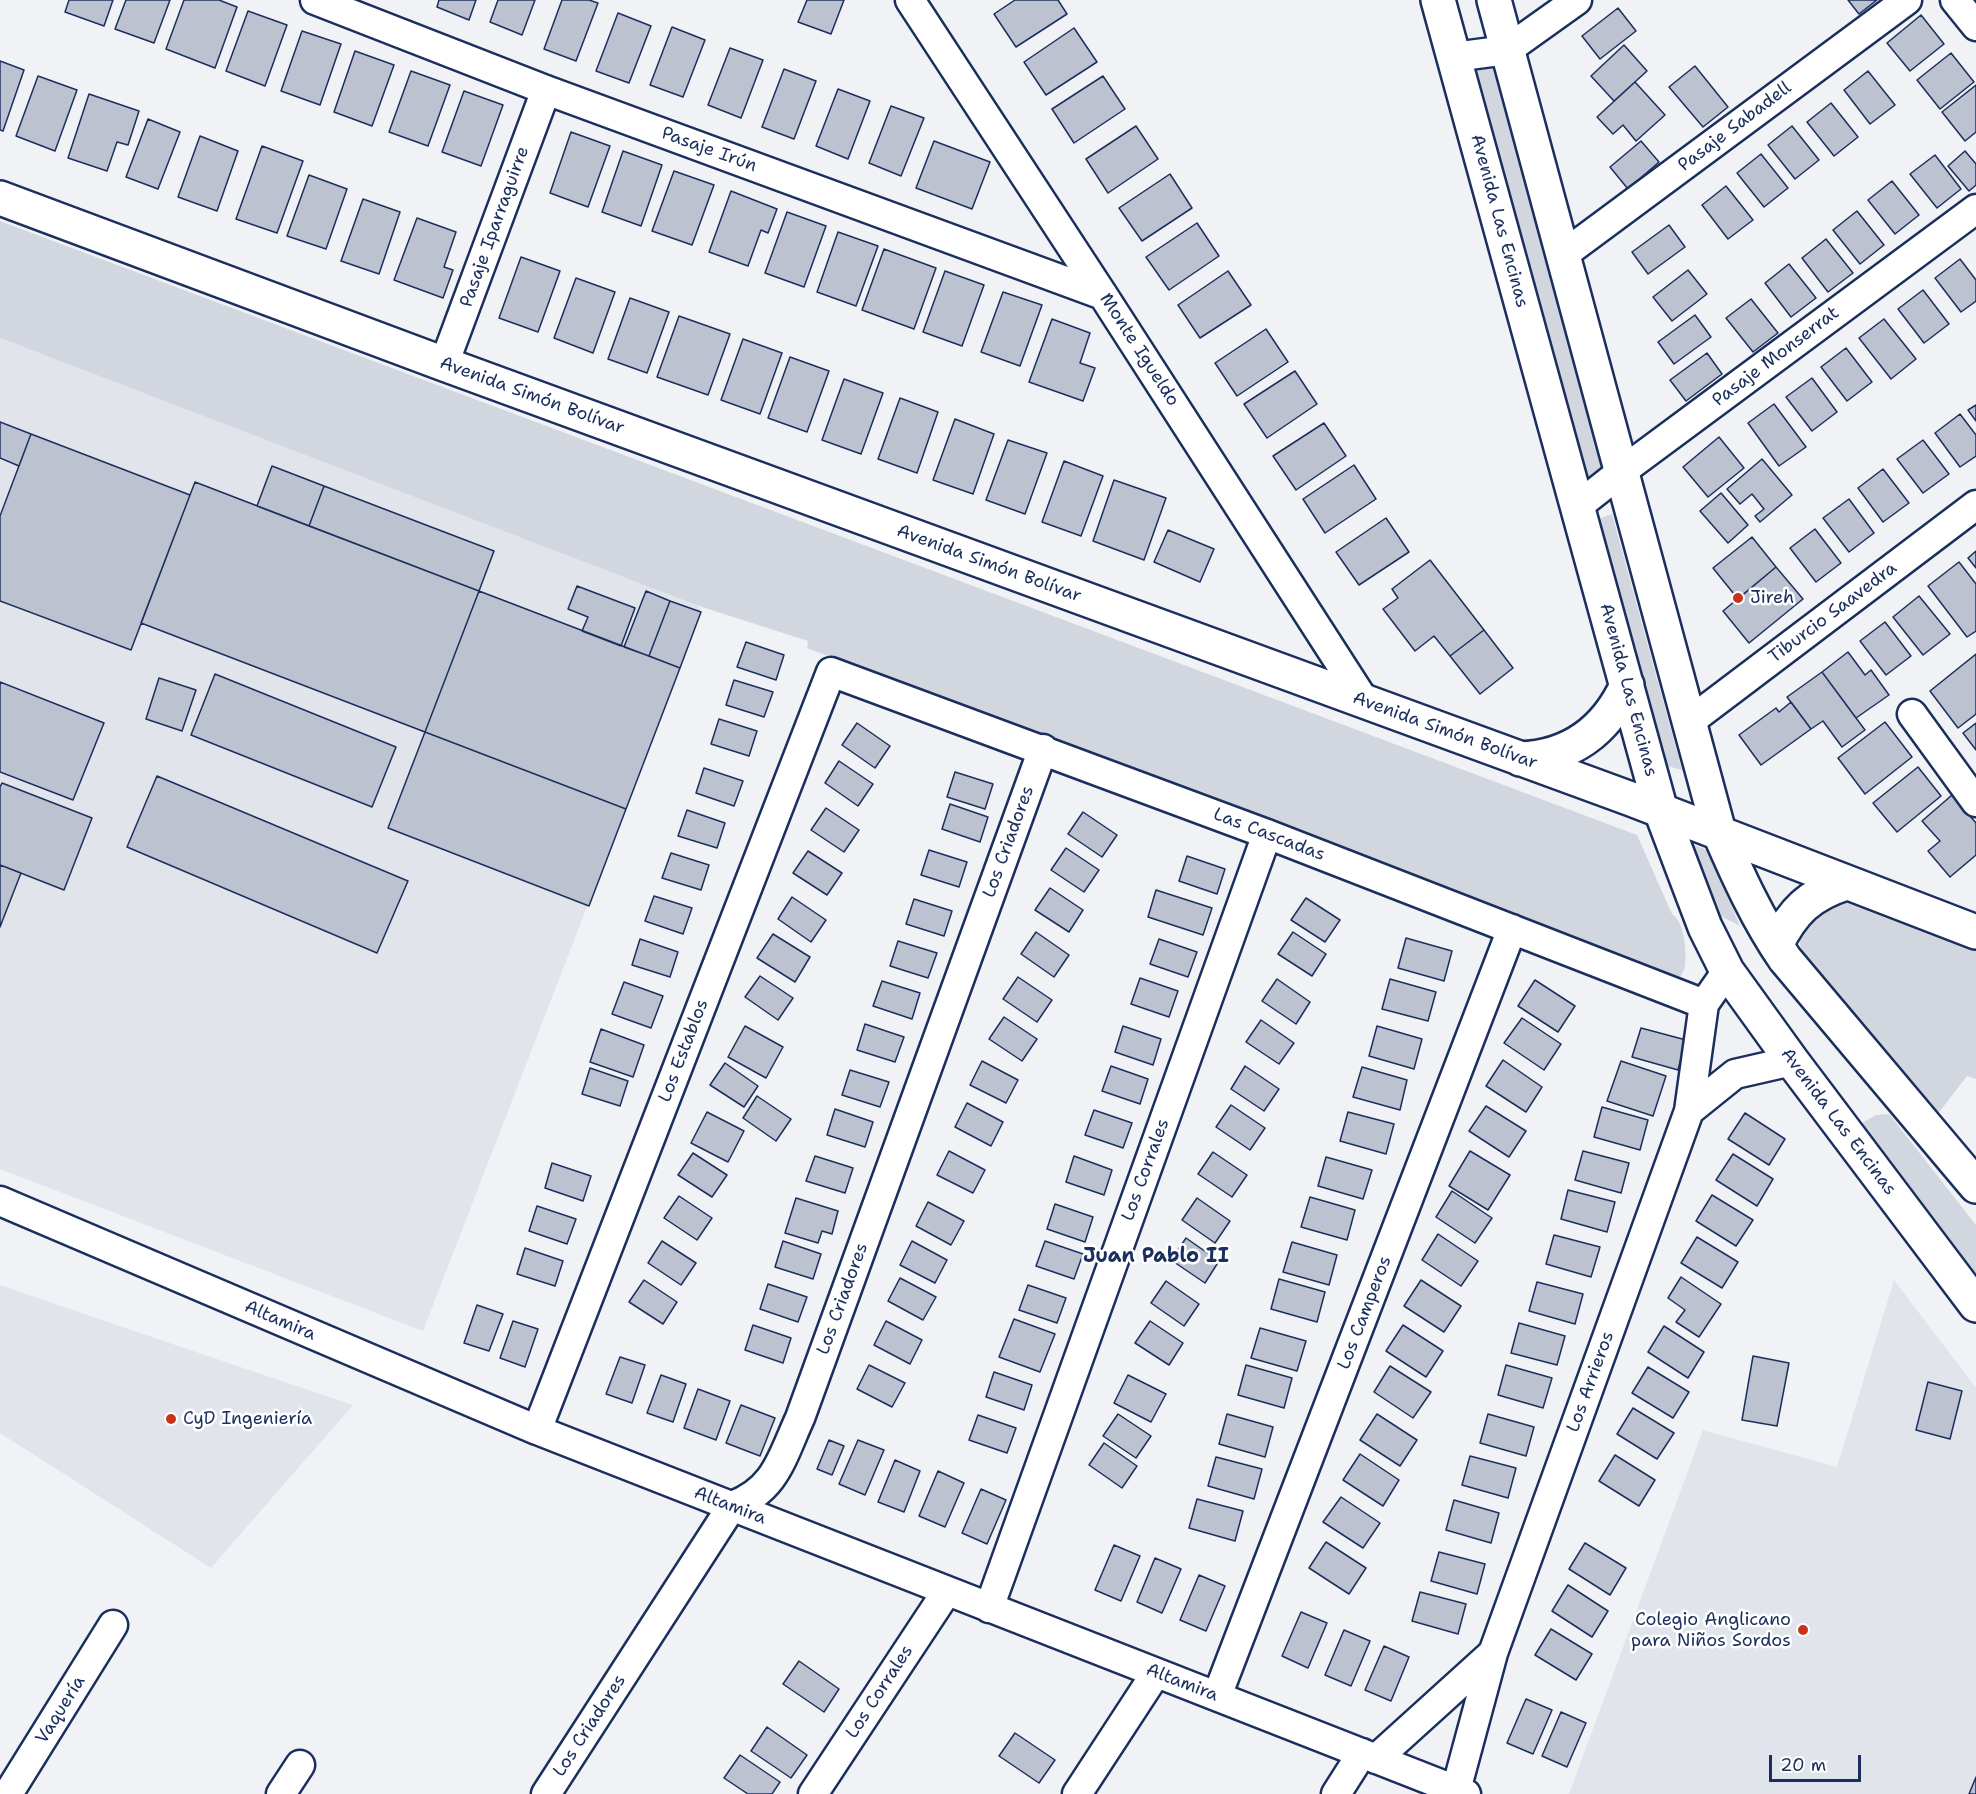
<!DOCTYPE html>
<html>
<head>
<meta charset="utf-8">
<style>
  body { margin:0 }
  #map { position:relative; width:1976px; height:1794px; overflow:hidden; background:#f1f2f5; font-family:"Shantell Sans",sans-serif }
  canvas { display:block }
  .scale { position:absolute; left:1769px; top:1755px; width:92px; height:27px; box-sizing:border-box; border:3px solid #1b2f5e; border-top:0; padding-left:8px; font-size:18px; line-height:21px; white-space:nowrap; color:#1b2f5e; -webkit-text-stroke:4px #fff; paint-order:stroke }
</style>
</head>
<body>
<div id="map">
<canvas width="1976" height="1794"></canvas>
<div class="scale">20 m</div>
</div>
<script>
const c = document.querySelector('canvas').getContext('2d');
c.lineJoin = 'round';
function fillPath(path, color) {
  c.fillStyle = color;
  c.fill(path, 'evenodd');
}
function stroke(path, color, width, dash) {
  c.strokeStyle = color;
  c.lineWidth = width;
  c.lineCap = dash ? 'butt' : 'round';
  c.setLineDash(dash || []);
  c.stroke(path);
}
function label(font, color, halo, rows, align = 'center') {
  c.font = font + ' "Shantell Sans",sans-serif';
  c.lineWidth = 5;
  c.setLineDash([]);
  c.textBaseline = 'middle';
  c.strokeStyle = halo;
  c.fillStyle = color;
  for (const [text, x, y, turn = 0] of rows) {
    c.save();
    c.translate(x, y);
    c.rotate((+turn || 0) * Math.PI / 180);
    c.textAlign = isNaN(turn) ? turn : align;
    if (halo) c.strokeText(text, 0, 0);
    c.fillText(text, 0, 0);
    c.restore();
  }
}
fillPath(new Path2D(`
  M0 338 699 606 701 612 423 1331 0 1169Z
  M1894 1280 1976 1388V1794H1569L1703 1430 1837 1467Z
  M0 1285 128 1329 353 1405 211 1568 0 1433Z`), '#e1e4ea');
fillPath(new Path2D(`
  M1507 50 1621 472 1578 506 1454 57Z
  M0 221 1637 835 1672 914C1684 921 1687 952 1685 965 1685 970 1681 975 1679 979L807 648 808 641 699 606 0 338Z
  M1612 514 1682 770 1664 765 1595 520Z
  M1689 843 1707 850 1740 926 1717 914Z
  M1850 898 1976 946V1079L1967 1076 1937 1115 1807 962C1794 936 1800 935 1813 911Z
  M1889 1114 1976 1225V1285L1857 1126 1876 1115Z`), '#d2d6df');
const building = new Path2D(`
  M69 0H113L104 26 65 12Z
  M126 0H170L154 43 115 29Z
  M184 0H219L237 7 215 68 166 49Z
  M439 0H476L469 20 437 7Z
  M498 0H535L522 35 490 22Z
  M562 0H589L598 3 576 61 544 49Z
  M807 0H844L831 34 798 22Z
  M1015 0H1058L1067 14 1016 47 994 14Z
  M1848 0H1877L1859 14Z
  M1618 8 1636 31 1600 59 1582 36Z
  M248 11 287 25 265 86 226 71Z
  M618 13 651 26 629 83 596 71Z
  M1921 15 1944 44 1910 71 1887 43Z
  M672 27 705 40 683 97 650 85Z
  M1074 28 1097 62 1046 95 1024 62Z
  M302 31 341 44 320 105 281 91Z
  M1624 45 1647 71 1614 101 1591 76Z
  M730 48 763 60 741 118 708 105Z
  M355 51 394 65 372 126 334 112Z
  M1951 53 1974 82 1940 109 1917 80Z
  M0 61 24 70 3 131 0 130Z
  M1695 66 1728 107 1703 127 1669 87Z
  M784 69 816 81 794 139 762 127Z
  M411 71 450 85 428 146 389 132Z
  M1868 71 1895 105 1870 124 1844 90Z
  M38 76 77 90 55 151 16 136Z
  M1103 76 1125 109 1074 143 1052 109Z
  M1635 82 1665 115 1636 141 1623 125 1613 134 1597 117Z
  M1976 85V132L1965 141 1942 112Z
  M838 89 870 101 848 159 816 146Z
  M464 91 503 105 481 166 442 152Z
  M89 94 139 111 128 145 117 142 107 171 68 158Z
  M1831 103 1858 137 1834 156 1807 122Z
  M891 106 924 118 901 176 869 163Z
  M148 119 180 132 158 189 126 177Z
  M1136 126 1158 159 1108 193 1086 159Z
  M1792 126 1819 160 1795 179 1768 145Z
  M571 132 610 146 588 207 550 193Z
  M200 136 238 151 217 211 178 197Z
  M934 141 990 162 972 209 916 188Z
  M1641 141 1659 162 1628 189 1610 167Z
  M262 146 303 161 277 233 236 219Z
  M623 151 662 165 641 226 602 212Z
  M1965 151 1976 164V185L1969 191 1948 166Z
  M1761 154 1788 188 1764 207 1737 173Z
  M1935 155 1961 189 1937 208 1910 174Z
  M674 171 714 185 692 245 652 231Z
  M1170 174 1192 208 1142 241 1119 208Z
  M309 175 347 189 326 249 287 236Z
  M1892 181 1919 215 1895 234 1868 200Z
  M1726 186 1753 220 1728 239 1702 205Z
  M731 191 777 209 768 233 761 230 748 266 709 252Z
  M363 199 400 212 379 274 341 261Z
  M1857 211 1884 245 1860 264 1833 230Z
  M787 212 826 226 804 287 765 273Z
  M417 218 456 232 444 267 453 270 443 298 394 280Z
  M1197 223 1219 256 1169 290 1146 257Z
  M1669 225 1685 247 1648 274 1632 252Z
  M838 232 878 246 856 306 817 292Z
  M1826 239 1853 273 1828 292 1802 258Z
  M884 249 936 268 914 329 862 310Z
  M521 257 560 271 538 332 499 318Z
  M1960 259 1976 280V301L1961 312 1935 278Z
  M1789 264 1816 298 1791 317 1765 283Z
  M1688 270 1707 294 1672 321 1653 297Z
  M945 271 984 285 962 346 923 332Z
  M1228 271 1251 305 1200 338 1178 305Z
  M576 278 615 292 593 353 554 338Z
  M1923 290 1949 324 1924 343 1898 309Z
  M1003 292 1042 305 1020 366 981 352Z
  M630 298 669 312 647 373 608 359Z
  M1751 299 1778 333 1753 352 1726 318Z
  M1695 315 1711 337 1674 364 1658 342Z
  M679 316 730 334 708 395 657 377Z
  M1052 319 1090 333 1080 363 1095 368 1083 401 1029 382Z
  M1884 319 1916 359 1891 379 1859 338Z
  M1266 329 1288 362 1237 396 1215 363Z
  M743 339 782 353 760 414 721 400Z
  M1846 348 1872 382 1847 401 1821 367Z
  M1707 353 1722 374 1686 401 1670 380Z
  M790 357 829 371 807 432 768 418Z
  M1295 371 1317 404 1267 438 1244 404Z
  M1812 378 1837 412 1812 431 1786 397Z
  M844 379 883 393 861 454 822 440Z
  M900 398 938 412 917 473 878 459Z
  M1774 404 1806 447 1779 466 1748 423Z
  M1976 405V421L1968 410Z
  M1960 414 1976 435V456L1960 467 1935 433Z
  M955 419 994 434 973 494 933 480Z
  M0 422 31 434 19 466 0 458Z
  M1324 423 1346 456 1296 490 1273 456Z
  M31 434 190 495 131 650 0 601V516Z
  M1719 437 1744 468 1708 497 1683 467Z
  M1008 440 1047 453 1025 514 986 500Z
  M1923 440 1949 474 1923 493 1897 459Z
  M1762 459 1792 495 1760 522 1755 516 1764 509 1752 494 1740 504 1727 489Z
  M1064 461 1103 476 1081 536 1042 522Z
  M1354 465 1376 499 1325 533 1303 499Z
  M272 466 324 486 309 526 257 506Z
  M1883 469 1909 503 1883 522 1858 488Z
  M1114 480 1166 498 1144 560 1093 541Z
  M195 482 479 591 425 732 141 623Z
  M324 486 494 551 479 591 309 526Z
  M1721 493 1748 525 1728 543 1700 511Z
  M1849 499 1874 533 1849 552 1823 518Z
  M1386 518 1409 552 1359 585 1336 552Z
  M1815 529 1841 563 1816 582 1790 548Z
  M1168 530 1214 549 1200 582 1154 562Z
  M1752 537 1776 567 1738 599 1713 568Z
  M1976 551V568L1968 558Z
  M1430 560 1484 630 1450 656 1434 636 1415 651 1383 609 1398 598 1392 589Z
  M1959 562 1976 584V631L1967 637 1928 586Z
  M1776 567 1803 599 1749 643 1723 611Z
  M577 586 635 608 621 646 582 631 588 617 568 609Z
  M479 591 680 668 626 809 425 732Z
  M646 591 670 601 649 656 624 647Z
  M1919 596 1950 634 1923 655 1893 617Z
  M670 601 701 612 680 668 649 656Z
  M1885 622 1911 656 1886 675 1860 641Z
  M1484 630 1513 668 1480 694 1450 656Z
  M746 642 784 655 776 680 737 667Z
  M1848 652 1865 675 1871 670 1889 695 1856 718 1822 672Z
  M1976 654V714L1958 728 1930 691Z
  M1822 672 1865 730 1842 747 1823 721 1811 729 1787 697Z
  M215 674 396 747 372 807 191 735Z
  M159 678 196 690 182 731 146 719Z
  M734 680 773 692 764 717 726 705Z
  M0 682 104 723 73 800 0 772Z
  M1791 702 1811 729 1761 765 1739 735 1776 708 1779 712Z
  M719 719 757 731 749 756 711 744Z
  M1885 722 1912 757 1865 794 1838 758Z
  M857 723 890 746 875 768 842 745Z
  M1976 723V750L1963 733Z
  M425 732 626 809 589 906 388 828Z
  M839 761 873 784 858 806 825 783Z
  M1918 767 1941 796 1897 832 1873 803Z
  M704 768 743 781 734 806 696 793Z
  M955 772 993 784 985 809 947 797Z
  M157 776 408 881 377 953 127 847Z
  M2 783 92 818 64 890 0 865V787Z
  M1952 795 1976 823V855L1950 877 1928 851 1940 841 1922 821Z
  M950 804 988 817 980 842 942 829Z
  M826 808 859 830 844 852 811 830Z
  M687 810 725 823 717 848 678 836Z
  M1083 812 1117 835 1102 857 1068 834Z
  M1066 848 1099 870 1084 892 1051 870Z
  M929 850 967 862 959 887 921 875Z
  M808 851 842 873 827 895 793 873Z
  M671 853 709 865 701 890 662 878Z
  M1187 856 1225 869 1217 894 1179 881Z
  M0 865 21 873 0 927Z
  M1050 888 1083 910 1069 932 1035 910Z
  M1156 890 1212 908 1203 935 1148 917Z
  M654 896 692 908 683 934 645 921Z
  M792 897 826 920 811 942 778 919Z
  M1306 898 1340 920 1325 942 1291 920Z
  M914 899 952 911 944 936 906 924Z
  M1036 932 1069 955 1054 977 1021 954Z
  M1293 932 1326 954 1312 976 1278 954Z
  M773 934 810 957 795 982 757 958Z
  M1406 938 1452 951 1444 981 1398 968Z
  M640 939 678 952 670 977 632 965Z
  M1159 939 1197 952 1188 977 1150 964Z
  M898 941 937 953 928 978 890 966Z
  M760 976 793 998 778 1020 745 997Z
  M1018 977 1052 1000 1037 1022 1003 999Z
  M1140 978 1178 991 1169 1017 1131 1004Z
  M1277 979 1310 1002 1296 1024 1262 1001Z
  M1390 979 1436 992 1428 1021 1382 1009Z
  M1535 980 1575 1006 1558 1032 1518 1006Z
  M882 981 920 993 912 1019 873 1006Z
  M624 982 663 996 651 1028 612 1014Z
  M1004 1017 1037 1039 1022 1061 989 1039Z
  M1522 1018 1561 1044 1544 1070 1504 1043Z
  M1261 1020 1294 1043 1279 1064 1246 1042Z
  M865 1024 904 1037 895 1062 857 1050Z
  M745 1026 783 1047 766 1078 728 1057Z
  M1123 1026 1161 1039 1153 1065 1115 1052Z
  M1377 1026 1422 1039 1414 1069 1369 1056Z
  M1641 1028 1686 1040 1678 1070 1632 1057Z
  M601 1029 644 1045 633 1077 590 1062Z
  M1503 1060 1542 1087 1526 1112 1486 1086Z
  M982 1061 1018 1080 1006 1103 970 1085Z
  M1621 1061 1666 1076 1653 1116 1607 1101Z
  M725 1063 758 1086 744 1107 710 1085Z
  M1111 1066 1148 1079 1140 1104 1102 1091Z
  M1245 1066 1279 1089 1264 1111 1231 1089Z
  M1362 1067 1407 1080 1400 1110 1353 1097Z
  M590 1068 628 1081 620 1106 582 1094Z
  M850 1070 889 1082 880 1107 842 1095Z
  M757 1096 791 1119 776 1141 743 1118Z
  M967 1103 1003 1122 991 1146 955 1127Z
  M1231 1105 1265 1128 1250 1150 1216 1127Z
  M1486 1106 1526 1131 1509 1157 1469 1131Z
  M1602 1107 1648 1120 1640 1150 1594 1137Z
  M835 1109 873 1122 865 1147 827 1135Z
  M1094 1110 1132 1123 1123 1148 1085 1135Z
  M707 1112 744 1131 728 1162 691 1143Z
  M1348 1112 1394 1124 1386 1154 1340 1141Z
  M1745 1113 1785 1139 1769 1165 1728 1139Z
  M949 1151 985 1170 973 1193 937 1175Z
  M1470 1151 1510 1175 1488 1210 1449 1186Z
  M1583 1151 1629 1163 1621 1193 1575 1180Z
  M1213 1152 1247 1175 1232 1197 1198 1174Z
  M693 1153 727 1175 712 1197 678 1175Z
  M1733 1154 1773 1179 1757 1206 1716 1180Z
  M815 1156 853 1168 845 1193 806 1181Z
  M1074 1156 1112 1170 1104 1195 1066 1182Z
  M1326 1157 1372 1170 1363 1199 1318 1186Z
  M552 1163 591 1176 583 1201 545 1188Z
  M1568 1190 1615 1202 1607 1232 1561 1219Z
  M1452 1191 1492 1218 1475 1243 1436 1217Z
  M1712 1195 1753 1220 1736 1246 1696 1221Z
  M679 1196 712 1218 697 1240 664 1218Z
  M1310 1197 1355 1210 1347 1240 1301 1227Z
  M796 1198 838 1211 832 1234 822 1231 818 1243 785 1233Z
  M1197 1198 1230 1221 1215 1243 1182 1220Z
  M928 1202 964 1221 951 1245 916 1226Z
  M1055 1204 1093 1217 1085 1242 1047 1229Z
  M537 1206 576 1219 567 1244 529 1231Z
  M1438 1234 1478 1261 1461 1286 1422 1260Z
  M1554 1235 1600 1247 1591 1277 1546 1264Z
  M1697 1237 1738 1262 1722 1288 1681 1263Z
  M1186 1238 1219 1261 1205 1283 1171 1260Z
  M662 1241 696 1263 681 1285 648 1263Z
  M783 1241 821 1254 813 1279 775 1267Z
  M912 1241 947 1260 935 1283 900 1265Z
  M1045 1241 1083 1254 1074 1279 1036 1266Z
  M1292 1242 1337 1255 1329 1285 1283 1272Z
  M525 1248 563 1261 555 1286 517 1274Z
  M1681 1277 1721 1304 1699 1337 1676 1322 1685 1310 1668 1298Z
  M900 1278 936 1297 923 1320 888 1301Z
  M1279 1279 1325 1292 1317 1322 1271 1309Z
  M644 1280 677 1302 663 1324 629 1302Z
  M1421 1280 1461 1306 1444 1332 1404 1306Z
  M1166 1281 1199 1304 1184 1326 1151 1303Z
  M1537 1282 1583 1294 1575 1324 1529 1311Z
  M768 1284 807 1297 798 1322 760 1309Z
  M1028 1285 1066 1298 1057 1323 1019 1310Z
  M477 1305 503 1314 489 1351 464 1343Z
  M1014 1319 1055 1334 1040 1372 999 1357Z
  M513 1321 538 1329 525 1367 500 1358Z
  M886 1321 922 1340 910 1364 874 1345Z
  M1150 1321 1183 1343 1169 1365 1135 1343Z
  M1519 1323 1565 1336 1557 1365 1511 1353Z
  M753 1325 791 1338 783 1363 745 1350Z
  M1403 1325 1443 1351 1426 1377 1386 1351Z
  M1664 1326 1704 1352 1688 1378 1648 1352Z
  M1260 1328 1306 1341 1297 1371 1251 1358Z
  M1753 1356 1789 1363 1777 1426 1742 1420Z
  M620 1357 645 1365 632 1403 606 1394Z
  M869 1365 905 1383 892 1407 857 1389Z
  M1246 1365 1292 1378 1284 1408 1238 1395Z
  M1506 1365 1552 1378 1543 1408 1498 1395Z
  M1390 1366 1431 1392 1413 1418 1374 1392Z
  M1648 1367 1689 1392 1673 1418 1632 1393Z
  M994 1372 1032 1385 1024 1410 986 1397Z
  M661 1375 686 1384 673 1422 647 1413Z
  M1128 1375 1166 1394 1151 1422 1114 1403Z
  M1928 1382 1962 1391 1950 1439 1916 1430Z
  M698 1389 730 1401 716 1440 684 1428Z
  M741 1405 775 1418 760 1456 726 1443Z
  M1633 1408 1674 1433 1657 1459 1617 1434Z
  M1118 1414 1151 1436 1136 1458 1103 1436Z
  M1227 1414 1273 1427 1265 1457 1219 1444Z
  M1377 1414 1417 1440 1400 1466 1360 1440Z
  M1488 1414 1534 1427 1526 1456 1480 1443Z
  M978 1415 1016 1428 1007 1453 969 1440Z
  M829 1440 844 1446 832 1475 817 1469Z
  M858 1440 884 1450 865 1495 839 1484Z
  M1104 1443 1137 1466 1122 1488 1089 1465Z
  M1360 1454 1399 1480 1383 1506 1343 1480Z
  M1615 1455 1655 1480 1639 1506 1599 1481Z
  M1470 1456 1516 1468 1508 1498 1462 1485Z
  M1216 1457 1262 1469 1254 1499 1208 1486Z
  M895 1460 920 1471 904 1512 878 1502Z
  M938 1471 964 1483 945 1527 919 1516Z
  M981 1489 1006 1500 987 1544 962 1533Z
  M1341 1497 1380 1523 1363 1548 1323 1522Z
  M1197 1499 1243 1511 1235 1541 1189 1528Z
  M1454 1500 1499 1513 1491 1543 1446 1530Z
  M1326 1542 1366 1568 1349 1594 1309 1568Z
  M1585 1543 1626 1568 1610 1595 1569 1569Z
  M1114 1545 1140 1556 1121 1601 1095 1590Z
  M1439 1552 1485 1564 1477 1594 1431 1581Z
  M1155 1558 1181 1569 1162 1613 1137 1602Z
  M1199 1575 1225 1586 1206 1631 1180 1620Z
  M1568 1585 1608 1611 1592 1637 1552 1611Z
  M1420 1592 1466 1604 1458 1634 1412 1621Z
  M1301 1612 1327 1623 1308 1668 1282 1656Z
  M1551 1629 1592 1654 1576 1680 1535 1655Z
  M1344 1630 1370 1641 1351 1686 1325 1675Z
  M1384 1646 1409 1657 1391 1701 1365 1690Z
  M799 1661 839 1689 824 1712 783 1684Z
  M1526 1699 1552 1710 1533 1754 1507 1743Z
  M1561 1712 1586 1723 1567 1767 1542 1756Z
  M767 1727 807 1755 791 1778 751 1751Z
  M1015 1733 1055 1760 1039 1783 999 1756Z
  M740 1755 780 1782 772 1794H748L724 1778Z
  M1976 1777V1794H1969Z`);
fillPath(building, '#bcc2d0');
stroke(building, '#1b2f5e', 1.5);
const street = new Path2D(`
  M315 0 546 90 1103 295
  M910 0 1103 295 1365 702
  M1955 0 1976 26
  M1454 57 1507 50 1577 0
  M1563 255 1907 0
  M444 364 546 90
  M1578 506 1621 472 1976 209
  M1912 714 1976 802
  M1689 722 1976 505
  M1689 1111 1735 1074 1792 1061
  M0 1201 537 1430 1466 1794
  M537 1430 831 672 1267 834 1704 1004
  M989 1608 1267 834
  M1217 1696 1512 929
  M1376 1759 1493 1653 1689 1111 1704 1004 1727 971
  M1456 1790 1493 1653
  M8 1794 113 1625
  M281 1794 300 1765
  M546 1794 732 1506C776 1490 782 1457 800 1418L1043 749
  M813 1794 947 1591
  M1077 1794 1156 1673
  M1336 1794 1362 1753`);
const secondary = new Path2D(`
  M1438 0 1661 811 1705 927 1727 971 1792 1061 1976 1305
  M1494 0 1719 832C1738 876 1758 920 1785 959L1976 1186
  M0 198 444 364 1631 799 1976 932
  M1520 759C1571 757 1606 731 1627 685
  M1776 945C1793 911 1809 895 1846 883`);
stroke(street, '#1b2f5e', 33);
stroke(secondary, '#1b2f5e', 38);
stroke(street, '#fff', 28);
stroke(secondary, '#fff', 33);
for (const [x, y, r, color] of [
  [1738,598,6,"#c8321e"],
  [171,1419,6,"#c8321e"],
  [1803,1630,6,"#c8321e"]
]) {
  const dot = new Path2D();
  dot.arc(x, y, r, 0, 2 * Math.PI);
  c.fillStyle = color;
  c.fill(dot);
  stroke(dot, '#fff', 2);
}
label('18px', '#1b2f5e', '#fff', [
  ["Pasaje Sabadell",1735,127,-37],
  ["Pasaje Irún",709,150,20],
  ["Avenida Las Encinas",1499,221,75],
  ["Pasaje Iparraguirre",495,227,-70],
  ["Monte Igueldo",1139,350,57],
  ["Pasaje Monserrat",1776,357,-37],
  ["Avenida Simón Bolívar",532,396,20],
  ["Avenida Simón Bolívar",989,564,20],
  ["Tiburcio Saavedra",1833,613,-37],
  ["Avenida Las Encinas",1628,690,75],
  ["Avenida Simón Bolívar",1445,731,20],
  ["Las Cascadas",1269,835,21],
  ["Los Criadores",1009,842,-70],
  ["Los Establos",684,1051,-69],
  ["Avenida Las Encinas",1838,1122,53],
  ["Los Corrales",1146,1170,-70],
  ["Los Criadores",843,1299,-70],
  ["Los Camperos",1365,1313,-69],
  ["Altamira",280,1321,23],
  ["Los Arrieros",1591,1382,-70],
  ["Altamira",730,1506,21],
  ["Altamira",1182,1683,21],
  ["Los Corrales",880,1692,-57],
  ["Vaquería",61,1710,-58],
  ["Los Criadores",590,1726,-57]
]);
label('18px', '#1b2f5e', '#fff', [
  ["Jireh",1750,598],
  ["CyD Ingeniería",183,1419],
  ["Colegio Anglicano",1791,1620,"right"],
  ["para Niños Sordos",1791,1641,"right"]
], 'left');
label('bold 20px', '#1b2f5e', '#fff', [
  ["Juan Pablo II",1156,1257]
]);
</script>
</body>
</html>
